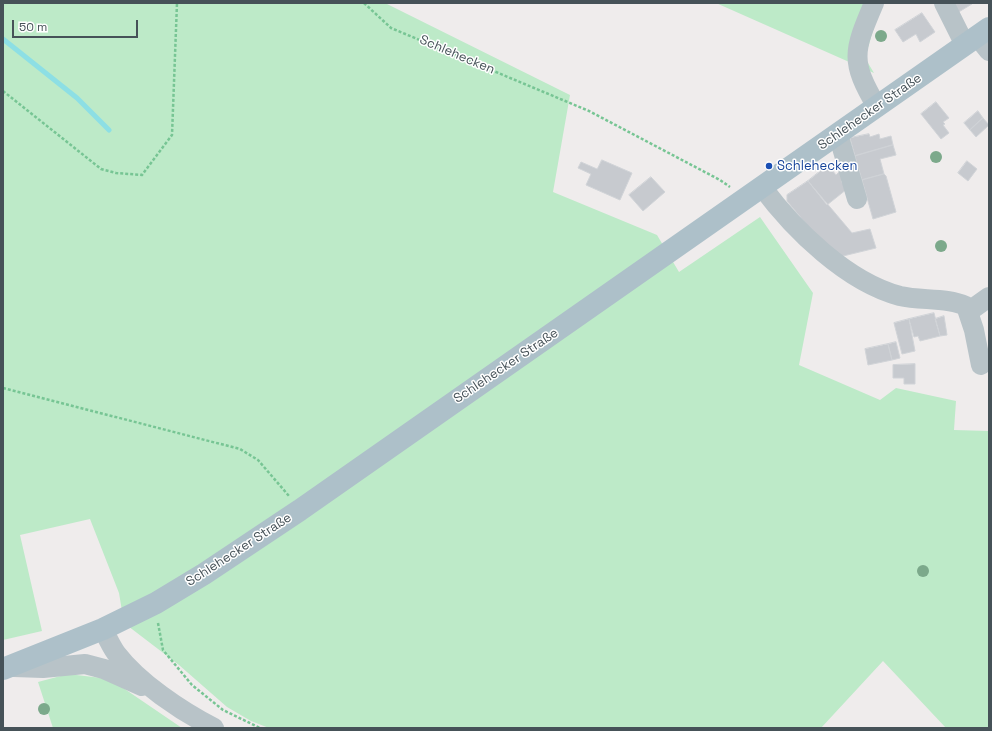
<!DOCTYPE html>
<html>
<head>
<meta charset="utf-8">
<style>
  body { margin:0 }
  #map { position:relative; width:992px; height:731px; overflow:hidden; background:#efecec; font-family:"Space Grotesk",sans-serif }
  canvas { display:block }
  .frame { position:absolute; inset:0; border:4px solid #465258; pointer-events:none }
  .scale { position:absolute; left:12px; top:20px; width:126px; height:18px; box-sizing:border-box; border:2px solid #465258; border-top:0; padding-left:5px; font-size:12px; line-height:14px; white-space:nowrap; color:#465258; -webkit-text-stroke:3px #fff; paint-order:stroke }
</style>
</head>
<body>
<div id="map">
<canvas width="992" height="731"></canvas>
<div class="frame"></div>
<div class="scale">50 m</div>
</div>
<script>
const c = document.querySelector('canvas').getContext('2d');
c.lineJoin = 'round';
function fillPath(path, color) {
  c.fillStyle = color;
  c.fill(path, 'evenodd');
}
function stroke(path, color, width, dash) {
  c.strokeStyle = color;
  c.lineWidth = width;
  c.lineCap = dash ? 'butt' : 'round';
  c.setLineDash(dash || []);
  c.stroke(path);
}
function label(font, color, halo, rows, align = 'center') {
  c.font = font + ' "Space Grotesk",sans-serif';
  c.lineWidth = 3;
  c.setLineDash([]);
  c.textBaseline = 'middle';
  c.strokeStyle = halo;
  c.fillStyle = color;
  for (const [text, x, y, turn = 0] of rows) {
    c.save();
    c.translate(x, y);
    c.rotate((+turn || 0) * Math.PI / 180);
    c.textAlign = isNaN(turn) ? turn : align;
    if (halo) c.strokeText(text, 0, 0);
    c.fillText(text, 0, 0);
    c.restore();
  }
}
fillPath(new Path2D(`
  M3 3H385L570 95 553 192 657 235 679 272 760 217 813 293 799 365 880 400 896 388 956 401 954 430 989 431V728H946L883 661 821 728H269L251 721 227 707 179 665 124 623 119 593 90 519 20 535 42 631 3 640Z
  M716 3H881L865 58 874 73Z
  M68 674 110 679 182 728H53L38 682Z`), '#bdeac8');
stroke(new Path2D(`
  M3 39 77 98 109 130`), '#8ddfe4', 5);
const building = new Path2D(`
  M951 3H971L972 4 957 13Z
  M922 13 935 32 920 42 916 34 903 42 895 30Z
  M936 102 949 118 943 122 945 124 943 125 949 133 941 139 921 114Z
  M978 111 983 118 970 130 964 123Z
  M983 118 989 125 976 137 970 130Z
  M869 134 870 137 879 134 880 139 891 136 893 145 855 156 850 138Z
  M893 145 896 155 880 159 884 174 862 180 855 156Z
  M602 160 632 173 620 200 586 185 591 174 578 168 581 162 597 169Z
  M967 161 977 169 968 181 958 173Z
  M828 165 836 175 839 172 844 179 841 181 847 189 827 205 808 181Z
  M884 174 886 176 896 212 873 219 862 180Z
  M651 177 665 192 643 211 629 195Z
  M808 181 852 233 870 229 876 248 839 257 827 249 787 201V195Z
  M934 313 940 336 920 341 918 336 914 337 909 319Z
  M944 316 947 335 940 336 935 319Z
  M909 319 915 351 902 354 894 323Z
  M896 342 900 358 892 360 888 344Z
  M888 344 892 360 868 365 865 349Z
  M915 364V384H904V378H893V365Z`);
fillPath(building, '#c7cacf');
stroke(building, '#d0d3d7', 1);
stroke(new Path2D(`
  M364 3 391 28 589 111 720 180 730 187
  M3 91 101 169 116 173 142 175 172 135 177 3
  M3 388 240 449 258 460 289 496
  M158 623 163 650 192 685 223 710 260 728`), '#77c594', 2.5, [3, 2]);
stroke(new Path2D(`
  M874 3C853 52 850 61 877 107
  M944 3 965 45
  M977 36 989 51
  M838 134 857 199
  M762 187C794 230 847 282 900 296 921 301 946 297 966 306L974 330 981 365
  M968 312 989 297
  M103 629C107 637 111 646 116 653 139 683 181 711 214 728
  M14 667 43 668 85 664 104 669 142 686`), '#b8c3c8', 20);
stroke(new Path2D(`
  M3 669 103 629 156 603 204 574 300 510 989 28`), '#adc0c9', 22);
c.fillStyle = '#7ca98b';
for (const [x, y] of [
  [881,36],
  [936,157],
  [941,246],
  [923,571],
  [44,709]
]) {
  c.beginPath();
  c.arc(x, y, 6, 0, 2 * Math.PI);
  c.fill();
}
for (const [x, y, r, color] of [
  [769,166,4,"#1a4fb4"]
]) {
  const dot = new Path2D();
  dot.arc(x, y, r, 0, 2 * Math.PI);
  c.fillStyle = color;
  c.fill(dot);
  stroke(dot, '#fff', 1.5);
}
label('13px', '#465258', '#fff', [
  ["Schlehecken",457,55,23],
  ["Schlehecker Straße",870,112,-35],
  ["Schlehecker Straße",506,366,-34],
  ["Schlehecker Straße",239,550,-33]
]);
label('13px', '#164399', '#fff', [
  ["Schlehecken",777,166]
], 'left');
</script>
</body>
</html>
